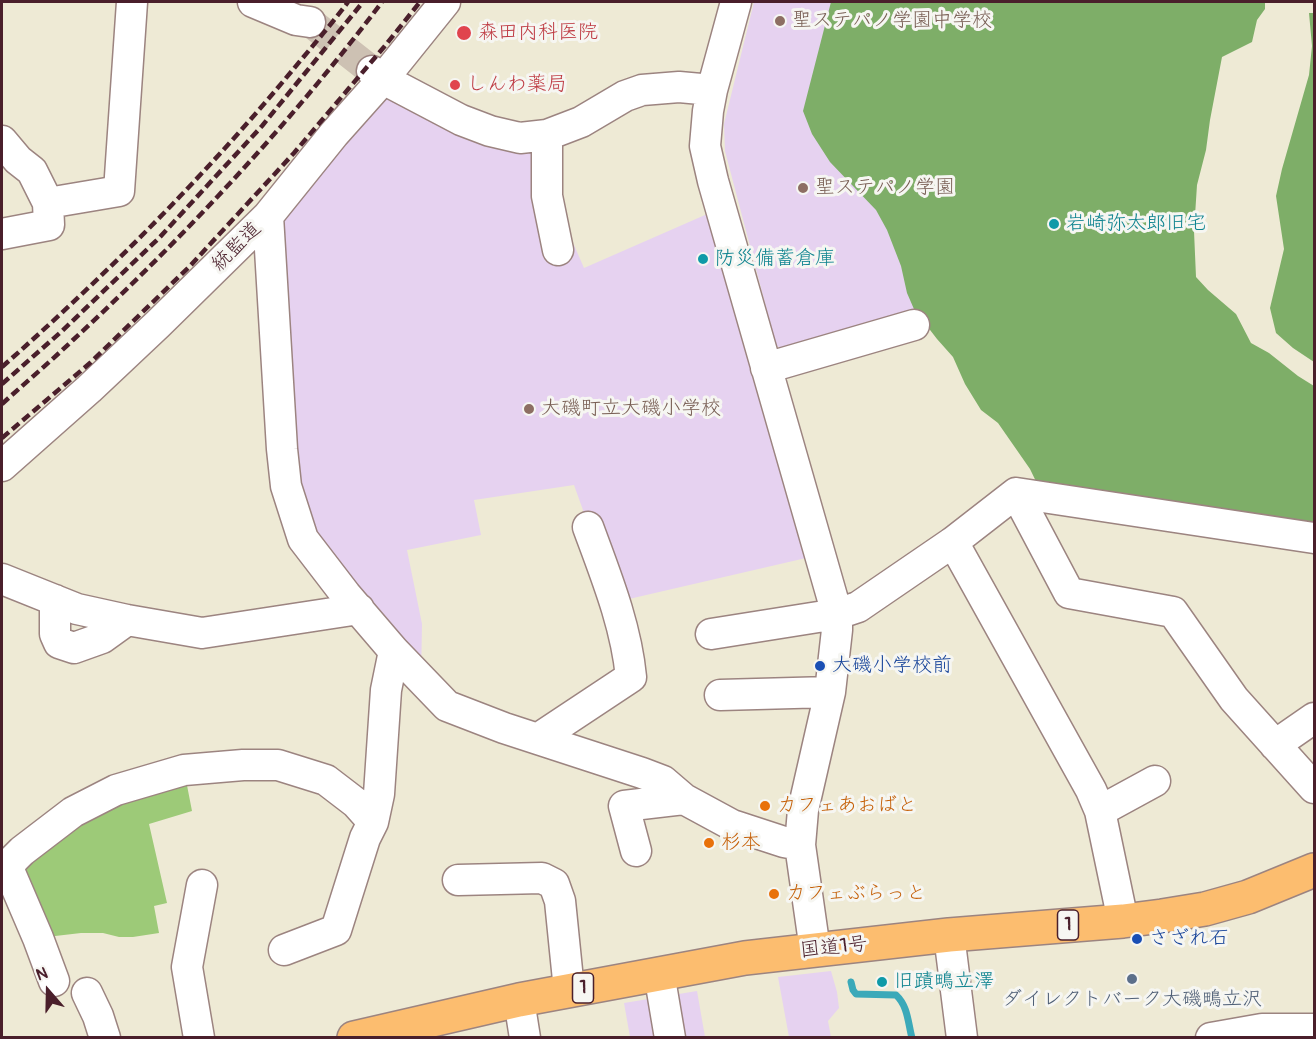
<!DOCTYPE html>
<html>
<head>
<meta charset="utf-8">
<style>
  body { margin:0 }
  #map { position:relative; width:1316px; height:1039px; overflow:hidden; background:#eeead5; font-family:Pangolin,sans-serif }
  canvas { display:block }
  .frame { position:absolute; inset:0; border:3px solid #4a1f2b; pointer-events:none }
  .north { position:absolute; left:18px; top:961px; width:60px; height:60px; -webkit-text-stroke:4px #f6f6f2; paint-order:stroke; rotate:340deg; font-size:16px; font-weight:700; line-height:24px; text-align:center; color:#4a1f2b }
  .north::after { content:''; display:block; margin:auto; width:21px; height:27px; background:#4a1f2b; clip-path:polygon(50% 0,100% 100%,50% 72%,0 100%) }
</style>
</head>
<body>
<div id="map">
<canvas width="1316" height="1039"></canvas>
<div class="frame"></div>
<div class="north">N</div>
</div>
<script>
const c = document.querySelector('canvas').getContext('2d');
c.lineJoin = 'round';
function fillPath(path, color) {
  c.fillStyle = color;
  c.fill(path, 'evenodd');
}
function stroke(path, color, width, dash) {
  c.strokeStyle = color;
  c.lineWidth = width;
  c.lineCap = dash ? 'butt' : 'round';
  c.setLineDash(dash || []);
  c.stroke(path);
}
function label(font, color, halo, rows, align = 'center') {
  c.font = font + ' Pangolin,"Klee One",sans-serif';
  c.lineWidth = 6;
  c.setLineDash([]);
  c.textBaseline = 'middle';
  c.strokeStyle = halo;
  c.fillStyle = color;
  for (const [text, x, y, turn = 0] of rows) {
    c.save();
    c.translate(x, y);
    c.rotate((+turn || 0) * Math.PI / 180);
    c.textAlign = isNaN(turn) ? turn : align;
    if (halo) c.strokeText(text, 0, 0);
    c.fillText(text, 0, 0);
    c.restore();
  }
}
fillPath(new Path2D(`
  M754 2H849L896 226 922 311 788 354 776 345 725 151 724 124Z
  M383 79 547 135 558 250 574 245 584 268 721 208 819 555 616 602 574 485 474 500 481 535 407 550 422 624 421 678 303 539 268 216Z
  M831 971 837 992 839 1008 828 1021 831 1037H789L778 977Z
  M697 991 705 1037H630L624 1003Z`), '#e6d2f0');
fillPath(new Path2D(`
  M184 770 192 811 149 824 167 903 154 906 159 933 133 937H119L103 933H81L38 938 14 859Z`), '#9dca78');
fillPath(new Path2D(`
  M831 2H1265V9L1257 20 1252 42 1222 57 1210 120 1206 150 1197 185 1194 231 1196 277 1208 290 1236 314 1251 343 1269 353 1298 376 1314 386V538L1044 498 1030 469 998 423 981 410 965 384 953 357 937 339 927 326 920 323 907 293 901 266 887 230 876 210 830 162 812 134 803 111Z
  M1309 13H1314V362L1293 348 1276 333 1270 308 1284 249 1276 196 1282 169 1309 75 1312 46Z`), '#7eae68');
stroke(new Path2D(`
  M851 982 853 990 856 994 896 995C908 1006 908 1023 912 1038`), '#3ba9b9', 7);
stroke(new Path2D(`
  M310 22 372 71`), '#cdc1b3', 30, [30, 15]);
const minor = new Path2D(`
  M253 2 296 20 310 22
  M736 2 712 90 708 111 705 146 713 181 837 614V630L830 692 803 810 800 845 815 950
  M372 71 383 79 461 120 490 131 520 138 547 135 581 122 625 96 642 90 679 87 712 90
  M547 135V196L558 250
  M2 141 18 160 32 171 48 203 49 225 2 234
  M48 203 119 191 132 2
  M268 216 282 449 286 486 303 539 346 595 394 651 447 706 504 728 642 773 663 781 684 799 732 825 784 842 800 845
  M766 368 914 325
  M2 466 89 389 158 324 268 216 334 134 383 79 445 2
  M1016 493 1069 593 1173 612 1234 699 1314 788
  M953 542 1091 790 1100 811 1123 921
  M2 579 77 609 127 620 202 633 359 609
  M55 600V634L59 643 74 648 102 638 127 620
  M711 634 837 614 858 607 953 542 1016 493 1314 538
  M720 695 830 692
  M539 738 631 677C626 625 606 576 588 527
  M1275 745 1314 718
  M1100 811 1155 781
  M636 851 624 806 684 799
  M8 868 38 938 54 981
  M2 870 8 868 14 859 22 851 73 812 116 790 184 770 243 765H278L326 780 356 803 373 822
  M458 880 542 878 554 884 560 901 569 990
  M949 935 962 1038
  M284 950 336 930 365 838 373 822 379 794 386 690 394 651
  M659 973 670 1038
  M87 993 98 1016 105 1038
  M519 1000 525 1038
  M199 1038 187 967 202 885
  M1211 1038 1262 1029H1314`);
const highway = new Path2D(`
  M354 1038 519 1000 745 958 949 935 1123 921 1162 916 1205 909 1248 897 1314 870`);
stroke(minor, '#9c8480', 33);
stroke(highway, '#9c8480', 36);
stroke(minor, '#fff', 30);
stroke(highway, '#fcbd6f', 33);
stroke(new Path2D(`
  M2 367C105 276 203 178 291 72 310 49 330 26 348 2
  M2 384 62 331 160 237 262 126 363 2
  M2 404C25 383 50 362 73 340 185 236 290 124 382 2
  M2 438 90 363 190 266 294 153 384 47 420 2`), '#4a1f2b', 4.5, [9, 4.5]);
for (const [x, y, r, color] of [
  [780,21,6,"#8d6e63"],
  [464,33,8,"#e0444e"],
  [455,85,6,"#e0444e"],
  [803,188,6,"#8d6e63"],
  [1054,224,6,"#0f9aa8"],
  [703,259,6,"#0f9aa8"],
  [529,409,6,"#8d6e63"],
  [820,666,6,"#1a4fb4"],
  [765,806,6,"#e8710a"],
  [709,843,6,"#e8710a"],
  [774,894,6,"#e8710a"],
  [1137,939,6,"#1a4fb4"],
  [1132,979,6,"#5c6f8a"],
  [882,982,6,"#0f9aa8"]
]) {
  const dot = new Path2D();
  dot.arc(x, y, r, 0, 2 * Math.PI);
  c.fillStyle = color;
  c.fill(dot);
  stroke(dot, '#f6f6f2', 2);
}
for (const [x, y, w] of [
  [1068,925,21],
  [583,988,21]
]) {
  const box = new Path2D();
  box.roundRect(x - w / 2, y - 15, w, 30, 4.5);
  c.fillStyle = '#f6f6f2';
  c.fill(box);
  stroke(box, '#4a1f2b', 1.5);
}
label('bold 18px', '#4a1f2b', null, [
  ["1",1068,925],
  ["1",583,988]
]);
label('20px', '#785e54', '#f6f6f2', [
  ["聖ステパノ学園中学校",792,21],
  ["聖ステパノ学園",815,188],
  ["大磯町立大磯小学校",541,409]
], 'left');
label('20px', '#be3a42', '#f6f6f2', [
  ["森田内科医院",478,33],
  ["しんわ薬局",467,85]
], 'left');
label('20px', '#0d838f', '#f6f6f2', [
  ["岩崎弥太郎旧宅",1066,224],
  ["防災備蓄倉庫",715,259],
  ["旧蹟鴫立澤",894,982]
], 'left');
label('20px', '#4a1f2b', '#f6f6f2', [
  ["統監道",237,247,-45],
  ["国道1号",834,948,-6]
]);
label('20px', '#164399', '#f6f6f2', [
  ["大磯小学校前",832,666],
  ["さざれ石",1149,939]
], 'left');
label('20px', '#c56008', '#f6f6f2', [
  ["カフェあおばと",777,806],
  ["杉本",721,843],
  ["カフェぶらっと",786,894]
], 'left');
label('20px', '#4e5e75', '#f6f6f2', [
  ["ダイレクトバーク大磯鴫立沢",1132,1000]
]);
</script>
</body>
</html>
